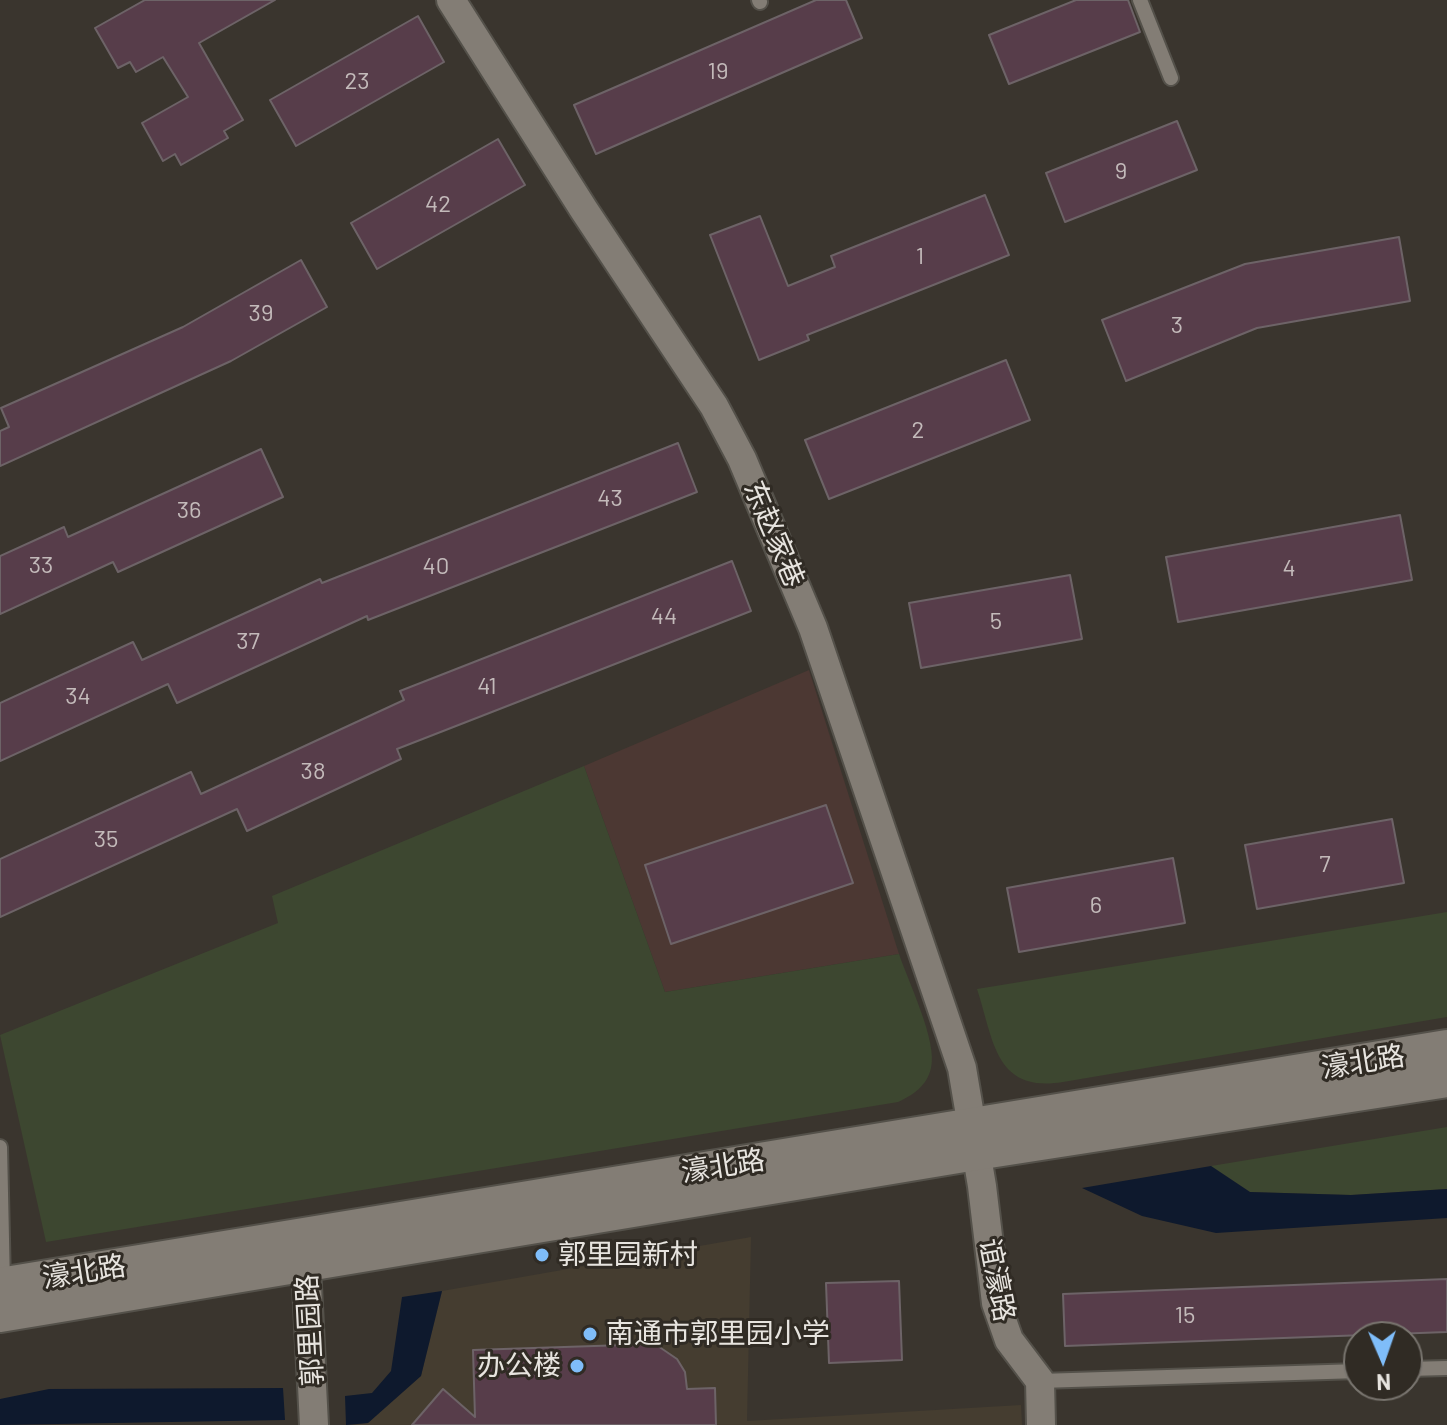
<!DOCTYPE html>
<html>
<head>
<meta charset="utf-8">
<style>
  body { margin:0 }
  #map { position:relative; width:1447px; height:1425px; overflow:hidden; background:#3a352e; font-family:Barlow,sans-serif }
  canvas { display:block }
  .north { position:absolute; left:1343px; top:1321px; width:80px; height:80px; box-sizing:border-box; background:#302b24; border:2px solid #79756f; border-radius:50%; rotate:178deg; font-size:22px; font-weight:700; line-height:32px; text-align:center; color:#e7e4df }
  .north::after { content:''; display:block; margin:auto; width:28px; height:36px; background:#7fbdf9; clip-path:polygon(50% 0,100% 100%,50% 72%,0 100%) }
</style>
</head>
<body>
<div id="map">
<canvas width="1447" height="1425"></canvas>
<div class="north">N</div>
</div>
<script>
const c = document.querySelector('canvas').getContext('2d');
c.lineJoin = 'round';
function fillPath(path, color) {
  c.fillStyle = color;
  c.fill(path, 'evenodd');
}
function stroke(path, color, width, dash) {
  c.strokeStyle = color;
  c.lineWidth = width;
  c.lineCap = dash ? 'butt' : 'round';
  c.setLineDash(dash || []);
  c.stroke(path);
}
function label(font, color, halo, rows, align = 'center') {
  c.font = font + ' Barlow,"Noto Sans SC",sans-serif';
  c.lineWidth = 6;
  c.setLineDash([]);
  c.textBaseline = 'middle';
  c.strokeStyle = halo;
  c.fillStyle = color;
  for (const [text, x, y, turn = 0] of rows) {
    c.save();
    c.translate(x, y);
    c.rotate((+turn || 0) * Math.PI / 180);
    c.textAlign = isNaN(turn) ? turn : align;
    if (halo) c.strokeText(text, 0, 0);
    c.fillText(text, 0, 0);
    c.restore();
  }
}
fillPath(new Path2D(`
  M809 670 899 954 665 992 584 766Z`), '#4c3833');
fillPath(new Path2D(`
  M751 1237 747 1421 1021 1405 1022 1425H354L368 1423 421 1376 442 1291Z`), '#453d30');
fillPath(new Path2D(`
  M584 766 665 992 899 954C908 981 938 1042 931 1068 927 1086 913 1095 898 1102L46 1242 0 1035 278 923 272 896Z
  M1447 912V1017L1063 1082C995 1093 994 1041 977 989Z
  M1447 1127V1189L1351 1195 1250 1192 1211 1166Z`), '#3d4730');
fillPath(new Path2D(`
  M1211 1166 1250 1192 1351 1195 1447 1189V1218L1216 1233 1142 1216 1082 1188Z
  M442 1291 421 1376 368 1423 346 1425 345 1396 372 1393 391 1371 402 1297Z
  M283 1388 285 1420 0 1425V1399L49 1389Z`), '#0e192d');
const building = new Path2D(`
  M145 0H275L199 43 243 120 224 131 228 138 181 165 175 154 163 161 142 123 188 97 163 57 136 72 130 62 118 68 95 28Z
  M816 0H846L862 38 596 154 574 105Z
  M1076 0H1128L1140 32 1009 84 989 35Z
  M418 16 444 62 296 146 270 100Z
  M1177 121 1197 170 1065 222 1046 173Z
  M498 139 525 185 377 269 351 223Z
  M985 195 1009 255 807 335 809 340 759 360 710 235 760 216 788 286 835 267 831 256Z
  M1399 237 1410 301 1257 328 1126 381 1102 320 1245 264Z
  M301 260 327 307 231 361 0 466V431L9 427 1 408 183 327Z
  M1006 360 1030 420 829 499 805 440Z
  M678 443 697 492 368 620 367 616 177 703 168 684 0 761V703L133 642 142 660 320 579 322 583Z
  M261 449 283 497 118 572 113 562 0 614V556L64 527 68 537Z
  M1400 515 1412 580 1178 622 1166 557Z
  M732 561 751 611 397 749 401 759 247 831 237 809 0 917V859L191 772 201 794 404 700 400 691Z
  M1070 575 1082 639 921 668 909 603Z
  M826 805 853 883 671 944 645 865Z
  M1392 819 1404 883 1257 909 1245 845Z
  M1173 858 1185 923 1019 952 1007 888Z
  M1447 1279V1332L1065 1346 1063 1294Z
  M899 1281 902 1360 829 1363 826 1283Z
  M655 1344 677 1359 685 1372 687 1389 715 1388 716 1425H412L443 1389 475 1417 473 1350Z`);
fillPath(building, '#573d4a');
stroke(building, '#6d6367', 2);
const service = new Path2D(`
  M759 0 760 2
  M1140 0 1171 78
  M0 1147 3 1285
  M1407 1369 1447 1368
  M1040 1381 1359 1371`);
const minor = new Path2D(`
  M451 0 584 210 714 406 742 459 813 628 962 1068 982 1186 996 1303 1009 1340 1040 1381 1041 1425
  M305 1246 314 1425`);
const tertiary = new Path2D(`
  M0 1286 1447 1048
  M0 1314 976 1152 1447 1079`);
stroke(service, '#54514a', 18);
stroke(minor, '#54514a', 32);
stroke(tertiary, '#54514a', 40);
stroke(service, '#837d75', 14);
stroke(minor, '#837d75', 28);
stroke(tertiary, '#837d75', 36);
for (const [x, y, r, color] of [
  [542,1255,8,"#7fbdf9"],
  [590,1334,8,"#7fbdf9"],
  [577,1366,8,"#7fbdf9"]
]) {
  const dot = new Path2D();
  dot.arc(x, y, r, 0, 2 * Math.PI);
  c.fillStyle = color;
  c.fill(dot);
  stroke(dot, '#302b24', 3);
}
label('24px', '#c3baba', null, [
  ["19",718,71],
  ["23",357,81],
  ["9",1121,171],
  ["42",438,204],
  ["1",920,256],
  ["39",261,313],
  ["3",1177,325],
  ["2",918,430],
  ["43",610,498],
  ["36",189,510],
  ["33",41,565],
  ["40",436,566],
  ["4",1289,568],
  ["44",664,616],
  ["5",996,621],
  ["37",248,641],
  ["41",487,686],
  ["34",78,696],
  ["38",313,771],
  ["35",106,839],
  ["7",1325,864],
  ["6",1096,905],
  ["15",1185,1315]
]);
label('28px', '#e7e4df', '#302b24', [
  ["东赵家巷",774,534,67],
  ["濠北路",1363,1062,-9],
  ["濠北路",723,1166,-9],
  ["濠北路",84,1272,-9],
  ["谊濠路",997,1280,79],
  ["郭里园路",310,1330,-93]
]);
label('28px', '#e7e4df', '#302b24', [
  ["郭里园新村",558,1255],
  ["南通市郭里园小学",606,1334],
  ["办公楼",561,1366,"right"]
], 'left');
</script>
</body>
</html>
